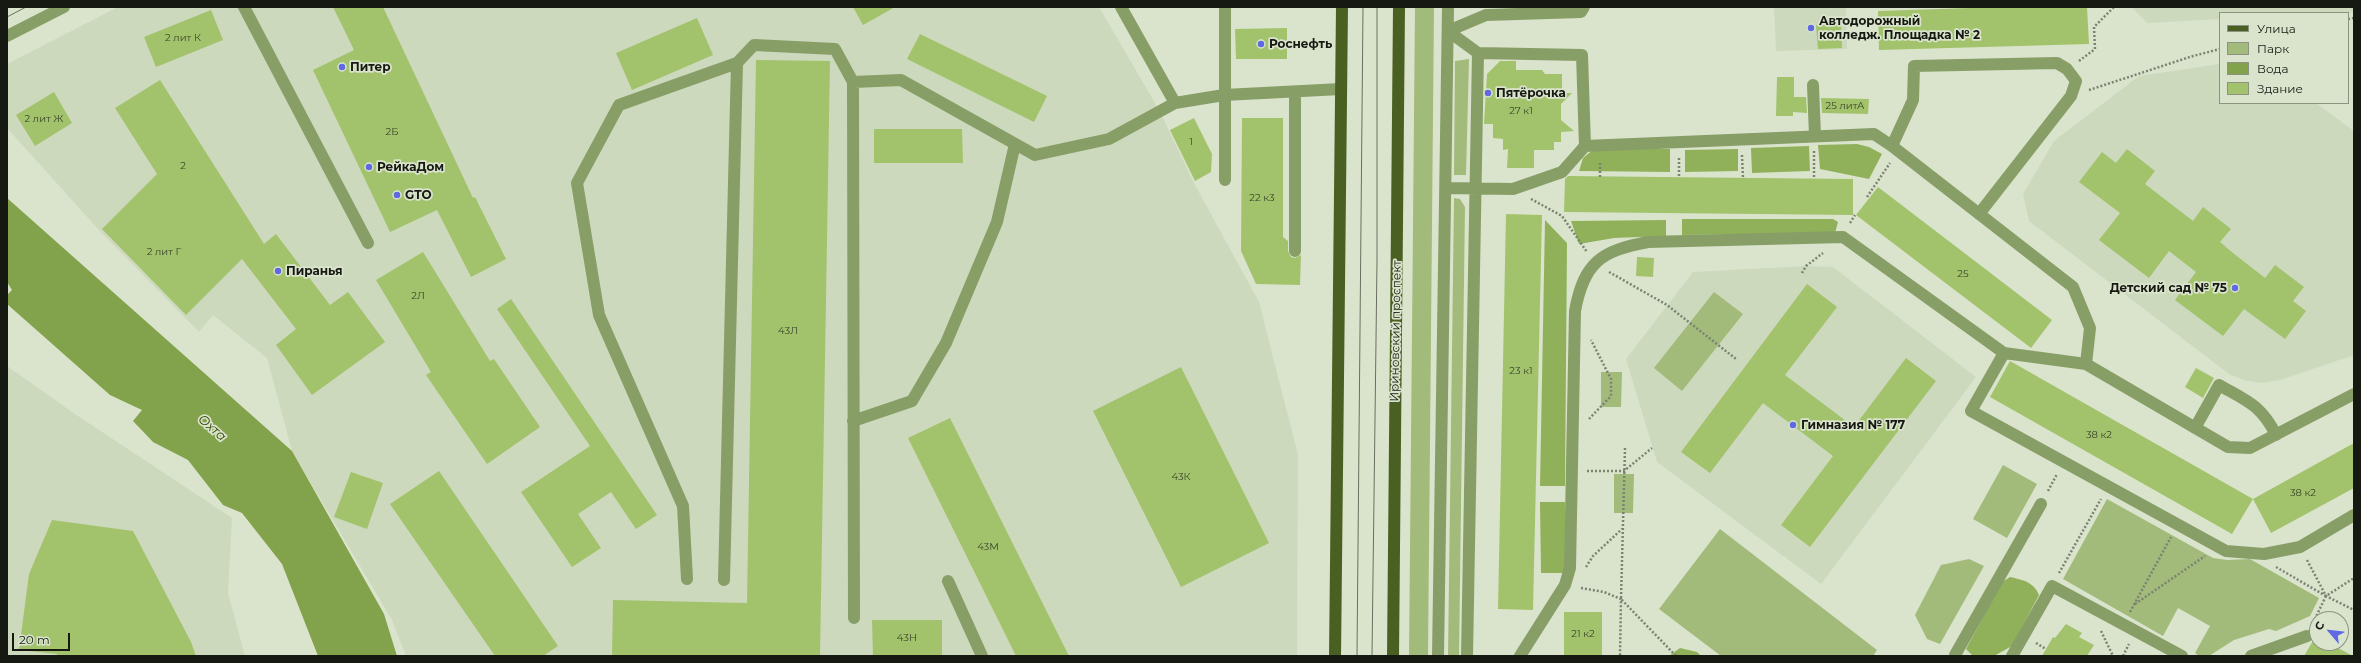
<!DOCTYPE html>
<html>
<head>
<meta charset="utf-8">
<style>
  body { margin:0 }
  #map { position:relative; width:2361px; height:663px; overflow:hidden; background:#dae4cd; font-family:Montserrat,sans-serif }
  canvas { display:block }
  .frame { position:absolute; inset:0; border:8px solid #161911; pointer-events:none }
  .legend { position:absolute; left:2219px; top:12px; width:130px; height:92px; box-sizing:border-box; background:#dae4cd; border:1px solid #8c9382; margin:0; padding:5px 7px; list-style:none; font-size:12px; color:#161911 }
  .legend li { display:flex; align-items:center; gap:8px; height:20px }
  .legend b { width:20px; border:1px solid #8c9382 }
  .north { position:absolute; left:2309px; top:611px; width:40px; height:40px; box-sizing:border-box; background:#dae4cd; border:1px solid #8c9382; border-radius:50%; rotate:298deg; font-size:11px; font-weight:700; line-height:16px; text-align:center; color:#161911 }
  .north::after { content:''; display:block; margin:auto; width:14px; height:18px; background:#6069e1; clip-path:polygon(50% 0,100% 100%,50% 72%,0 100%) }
  .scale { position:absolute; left:12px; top:633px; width:58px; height:18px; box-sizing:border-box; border:2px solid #161911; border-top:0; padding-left:5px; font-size:12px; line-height:14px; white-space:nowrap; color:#161911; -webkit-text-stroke:3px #dae4cd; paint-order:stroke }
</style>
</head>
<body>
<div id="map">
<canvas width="2361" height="663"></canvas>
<div class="frame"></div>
<ul class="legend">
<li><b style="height:5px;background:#4a6022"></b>Улица</li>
<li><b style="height:11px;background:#a2bb7a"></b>Парк</li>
<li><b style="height:11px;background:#82a24b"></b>Вода</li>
<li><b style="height:11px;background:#a2c36c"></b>Здание</li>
</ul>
<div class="north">С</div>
<div class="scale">20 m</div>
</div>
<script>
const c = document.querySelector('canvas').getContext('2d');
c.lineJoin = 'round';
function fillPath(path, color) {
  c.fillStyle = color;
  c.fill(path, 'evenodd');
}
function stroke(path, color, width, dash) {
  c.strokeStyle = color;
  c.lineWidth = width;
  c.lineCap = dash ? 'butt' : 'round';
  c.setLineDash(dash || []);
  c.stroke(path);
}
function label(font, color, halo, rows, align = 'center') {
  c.font = font + ' Montserrat,sans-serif';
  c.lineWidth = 3.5;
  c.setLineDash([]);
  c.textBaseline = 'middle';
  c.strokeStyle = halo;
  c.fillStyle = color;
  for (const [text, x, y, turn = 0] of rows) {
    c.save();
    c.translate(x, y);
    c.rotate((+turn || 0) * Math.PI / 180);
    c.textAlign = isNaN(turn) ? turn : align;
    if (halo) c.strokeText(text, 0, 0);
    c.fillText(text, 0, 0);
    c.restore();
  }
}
fillPath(new Path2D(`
  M118 7H1099L1159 110 1195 185 1259 302 1298 455 1297 656H406L392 620 292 451 267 358 213 315 199 332 98 229 7 128V64Z
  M1774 7H1846L1847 49 1776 51Z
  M2132 7H2354V13H2220V19L2147 23Z
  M2220 64V103H2316L2354 131V355L2280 380 2261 383 2244 380 2229 374 2029 221 2023 194 2054 141 2139 76Z
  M1806 266 1833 267 1976 377 1821 584 1657 462 1626 359 1693 272Z
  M7 366 75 414 232 518 228 593 245 656H7Z`), '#ccd9bc');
fillPath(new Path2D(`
  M1415 7H1434L1428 656H1409Z
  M1469 59 1466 175H1454L1455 61Z
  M1454 198 1460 199 1465 207 1459 656H1448Z
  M1714 292 1743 314 1682 391 1654 368Z
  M1601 372H1622L1621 407H1601Z
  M2003 465 2037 484 2007 538 1973 519Z
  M1614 474H1634L1633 513H1614Z
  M2107 499 2213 558 2227 560 2250 559 2319 598 2310 616 2276 631 2269 629 2234 640 2209 656H2199L2195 653 2210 626 2178 608 2163 636 2063 579Z
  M1720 529 1877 650 1873 656H1721L1659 609Z
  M1969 559 1984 566 1940 644 1927 639 1915 615 1941 565Z`), '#a2bb7a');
fillPath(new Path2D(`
  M1857 144 1869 147 1882 154 1869 179 1820 169 1818 145Z
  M1809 146 1810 171 1752 173 1751 148Z
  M1594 149H1670V172L1579 171 1583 158Z
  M1738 149V171L1685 172V150Z
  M1682 219H1833L1838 222 1835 233 1682 235Z
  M1545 220 1567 243 1565 486H1540Z
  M1666 220V236L1614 238 1579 244 1571 221Z
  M1540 502H1565V573H1541Z
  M2010 577C2023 580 2034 582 2039 595L2012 646 1994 656H1973L1966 649 2002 582Z
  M1680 648 1697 652 1701 656H1669Z`), '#90b159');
fillPath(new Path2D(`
  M7 198 292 451 384 614 397 656H318L282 564 242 513 223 505 188 460 153 442 133 421 142 410 110 395 7 304V295L12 290 7 282Z`), '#82a24b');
fillPath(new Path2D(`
  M333 7H383L473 198 475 197 506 259 471 277 437 210 390 232 313 70 354 50Z
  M853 7H895L863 25Z
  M2000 7H2087L2089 44 1879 50 1878 11Z
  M211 10 223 40 156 67 144 37Z
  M697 18 713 55 632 90 616 53Z
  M1841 23 1842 48 1818 49 1816 25Z
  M1287 28V59H1236L1235 29Z
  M920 34 1047 96 1034 122 907 59Z
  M756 60 830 61 820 656H612L613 600 747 603Z
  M1500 61H1516V70H1542L1545 74H1562V93H1572L1561 104V120L1574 131 1561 132V142H1554V150H1534V168H1507L1508 149 1503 150V139L1493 138V124H1484L1487 74Z
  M1777 77H1794V97H1806L1807 113 1793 112V116H1776Z
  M160 80 264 244 276 234 330 305 348 292 385 342 312 395 276 345 296 329 242 259 186 315 102 229 157 174 115 108Z
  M54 92 72 123 35 146 16 115Z
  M1821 98 1869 99 1868 114 1822 113Z
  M1194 118 1212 154 1211 172 1195 181 1170 130Z
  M1242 118H1283V237L1288 241V251L1291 257 1295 258 1301 255 1300 285 1256 284 1241 251Z
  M874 129H962L963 163H874Z
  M2127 149 2155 171 2145 184 2193 221 2203 207 2231 229 2220 242 2233 253 2265 278 2275 265 2304 287 2293 301 2306 311 2285 339 2244 309 2223 336 2175 300 2196 272 2169 251 2149 278 2099 240 2120 213 2079 182 2102 152 2116 163Z
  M1568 176 1853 179V215L1564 212 1565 179Z
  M1878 187 2052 320 2031 348 1856 215Z
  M1506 214 1542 215 1533 610 1498 609Z
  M423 252 490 361 494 359 540 427 487 464 426 375 431 372 376 280Z
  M1637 257 1654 258 1653 277 1636 276Z
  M1807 284 1837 307 1785 375 1854 427 1906 358 1936 381 1810 547 1781 525 1833 456 1763 403 1710 473 1681 452Z
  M511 299 657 515 636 529 611 492 578 514 601 548 572 567 521 492 590 446 497 309Z
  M2010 361 2253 499 2232 534 1990 397Z
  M1181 367 1269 543 1181 587 1093 411Z
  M2196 368 2214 378 2203 398 2185 387Z
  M950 418 1069 656H1016L908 438Z
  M2354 443V488L2271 533 2253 499Z
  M439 471 558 646 543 656H495L390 504Z
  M351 472 383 483 367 529 334 517Z
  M52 520 133 531 191 642 196 656H57V654L19 650 29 574Z
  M1564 612H1602V656H1564Z
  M872 620H942V656H873Z
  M2066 624 2082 633 2079 637 2094 645 2087 656H2042L2053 637 2055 638Z
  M2316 636 2317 643H2329L2353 656H2304Z`), '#a2c36c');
stroke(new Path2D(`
  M2348 19 2354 18
  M2079 61 2095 49 2094 27 2114 7
  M2089 90 2193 56 2220 49
  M1814 151V179
  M1742 155 1743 178
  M1679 158V177
  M1600 177V161
  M1867 197 1890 163
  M1531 199 1562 216 1587 252
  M1850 223 1855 215
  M1609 272 1667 305 1736 359
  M1802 273 1806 266 1823 253
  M1589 419 1611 396V379L1591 340
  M1625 448 1621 599 1676 656
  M1587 471H1624L1652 448
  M2048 491 2057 474
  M2307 560 2326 596 2354 610
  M1586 567 1593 556 1622 529
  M2276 567 2326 596
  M2059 573 2101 499
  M1581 588 1604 592 1621 599 1620 656
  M2135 604 2205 556
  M2130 612 2171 537
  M2313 623 2326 596 2354 578
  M2101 631 2113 656
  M2036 643 2046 649
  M2123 656 2129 644`), '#7b8272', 2.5, [2, 2]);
stroke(new Path2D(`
  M244 7 368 243
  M1121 7 1175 103
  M1448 31 1486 15 1581 12 1584 7
  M7 36 64 7
  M737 63 754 45 835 49 853 82
  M1813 85 1815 136
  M1295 92V251
  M1585 146 1874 134 1892 146 2073 287 2090 328 2086 364 2004 353
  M1892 146 1913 100 1914 66 2057 63 2067 69 2076 81 2071 96 1979 214
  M1225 180V7
  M1446 188 1513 189 1562 172 1585 146 1582 55 1478 53 1448 31
  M2086 364 2228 447 2250 448 2354 394
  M853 421 912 401 946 343 997 222 1015 144
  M2195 428 2219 385C2247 401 2261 405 2276 435
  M687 579 683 506 599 315 577 183 619 105 737 63 724 580
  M948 581 982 656
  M854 618 853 82 901 80 1035 155 1109 139 1175 103 1224 95 1341 89
  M1955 655 2041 504
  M1438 656 1448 7
  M1467 656 1478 53
  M1520 656 1565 585 1570 568 1575 311C1584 262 1601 251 1648 242L1843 237 2004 353 1971 411 2226 551 2264 554 2300 547 2354 515
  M2012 656 2052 586 2182 656
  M2251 656 2307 636`), '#889e67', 12);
stroke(new Path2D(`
  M1335 656 1342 7
  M1393 656 1399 7`), '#4a6022', 12);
stroke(new Path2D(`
  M7 17 26 7
  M1357 656 1363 7
  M1372 656 1377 261V7`), '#686e60', 1);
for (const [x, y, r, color] of [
  [1811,28,4,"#6069e1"],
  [1261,44,4,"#6069e1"],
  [342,67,4,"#6069e1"],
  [1488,93,4,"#6069e1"],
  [369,167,4,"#6069e1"],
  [397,195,4,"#6069e1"],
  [278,271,4,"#6069e1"],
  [2235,288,4,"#6069e1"],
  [1793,425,4,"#6069e1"]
]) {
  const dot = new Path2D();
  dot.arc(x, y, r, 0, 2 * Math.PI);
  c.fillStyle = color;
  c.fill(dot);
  stroke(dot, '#dae4cd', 1.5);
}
label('10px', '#394428', null, [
  ["2 лит К",183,38],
  ["25 литА",1845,106],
  ["27 к1",1521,111],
  ["2 лит Ж",44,119],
  ["2Б",392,132],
  ["1",1191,142],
  ["2",183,166],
  ["22 к3",1262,198],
  ["2 лит Г",164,252],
  ["25",1963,274],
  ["2Л",418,296],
  ["43Л",788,331],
  ["23 к1",1521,371],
  ["38 к2",2099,435],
  ["43К",1181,477],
  ["38 к2",2303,493],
  ["43М",988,547],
  ["21 к2",1583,634],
  ["43Н",907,638]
]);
label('bold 12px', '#161911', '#dae4cd', [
  ["Автодорожный",1819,21],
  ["колледж. Площадка № 2",1819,35],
  ["Роснефть",1269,44],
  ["Питер",350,67],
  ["Пятёрочка",1496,93],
  ["РейкаДом",377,167],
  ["GTO",405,195],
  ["Пиранья",286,271],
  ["Детский сад № 75",2227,288,"right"],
  ["Гимназия № 177",1801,425]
], 'left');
label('12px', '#161911', '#dae4cd', [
  ["Ириновский проспект",1396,331,-89]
]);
label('italic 13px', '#334705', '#dae4cd', [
  ["Охта",212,428,41]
]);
</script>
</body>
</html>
